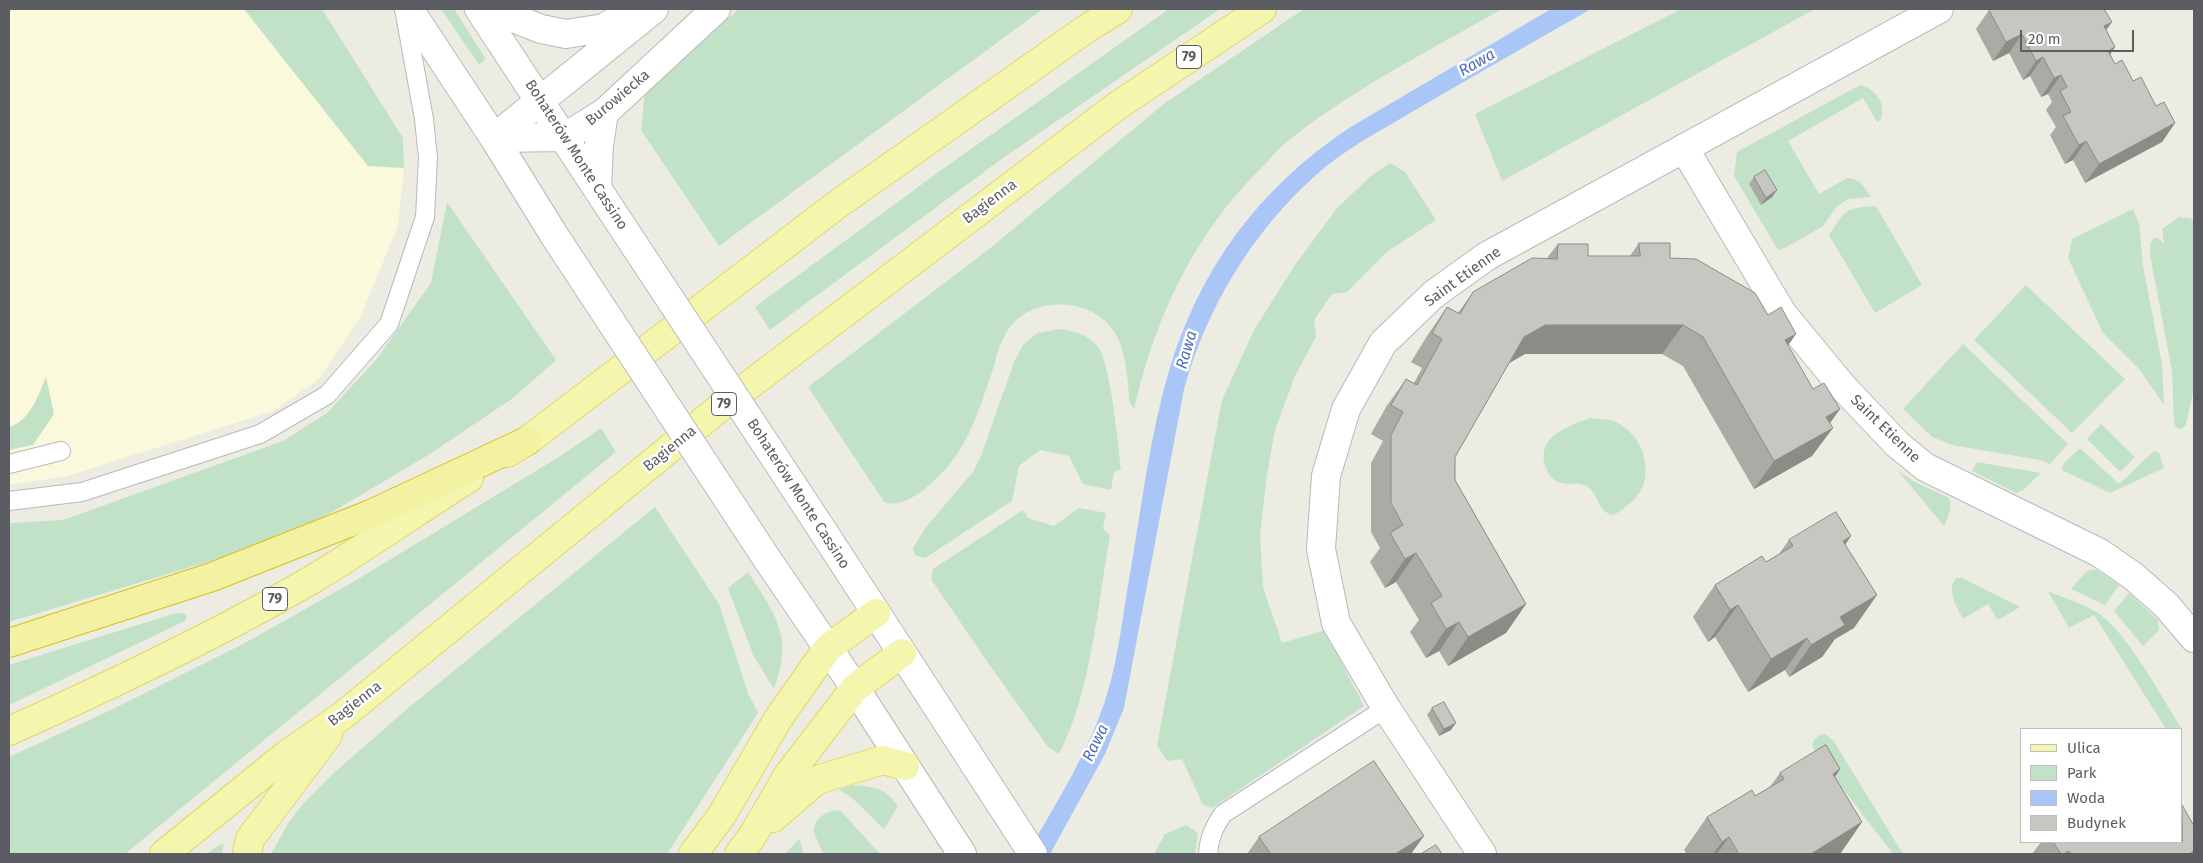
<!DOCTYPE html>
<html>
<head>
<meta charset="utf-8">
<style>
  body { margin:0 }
  #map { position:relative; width:2203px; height:863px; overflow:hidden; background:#ecece3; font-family:"Fira Sans",sans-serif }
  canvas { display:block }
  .frame { position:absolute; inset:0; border:10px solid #5b5d62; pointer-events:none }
  .legend { position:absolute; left:2020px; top:728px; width:162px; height:115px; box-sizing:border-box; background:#fff; border:1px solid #bdbec0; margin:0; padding:6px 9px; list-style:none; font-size:15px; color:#5b5d62 }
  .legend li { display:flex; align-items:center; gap:10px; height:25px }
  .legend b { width:25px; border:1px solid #bdbec0 }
  .scale { position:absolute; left:2020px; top:30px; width:114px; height:22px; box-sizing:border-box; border:2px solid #5b5d62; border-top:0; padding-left:6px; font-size:15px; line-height:18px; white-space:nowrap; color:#5b5d62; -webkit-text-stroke:4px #fff; paint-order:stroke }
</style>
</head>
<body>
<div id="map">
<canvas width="2203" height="863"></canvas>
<div class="frame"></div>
<ul class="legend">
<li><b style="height:6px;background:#f4f6ae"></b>Ulica</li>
<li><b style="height:14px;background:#c2e2c8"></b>Park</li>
<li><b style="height:14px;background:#aac6f6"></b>Woda</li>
<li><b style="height:14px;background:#c8c6c0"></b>Budynek</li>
</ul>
<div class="scale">20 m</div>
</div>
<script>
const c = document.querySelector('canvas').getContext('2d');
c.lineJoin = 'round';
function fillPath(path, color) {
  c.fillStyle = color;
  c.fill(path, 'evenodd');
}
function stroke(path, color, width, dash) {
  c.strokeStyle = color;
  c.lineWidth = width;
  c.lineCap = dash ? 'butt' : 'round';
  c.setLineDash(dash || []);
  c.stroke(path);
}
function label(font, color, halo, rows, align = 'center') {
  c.font = font + ' "Fira Sans",sans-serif';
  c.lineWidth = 5;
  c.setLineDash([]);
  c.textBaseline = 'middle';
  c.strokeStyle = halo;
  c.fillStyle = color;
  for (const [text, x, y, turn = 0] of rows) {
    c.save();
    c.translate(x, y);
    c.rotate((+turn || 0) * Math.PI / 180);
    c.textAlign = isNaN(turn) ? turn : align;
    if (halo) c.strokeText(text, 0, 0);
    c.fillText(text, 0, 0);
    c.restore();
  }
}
fillPath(new Path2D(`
  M9 9H244L368 166 404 168 398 226 360 318 318 380 273 411 67 476 9 485Z`), '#faf9db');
fillPath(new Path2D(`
  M244 9H322L403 138 404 168 368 166Z
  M441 9H454L486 59 479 65Z
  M739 9H1043L719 246 641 130 645 89Z
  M1169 9H1220L1003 158 770 330 755 307 940 171Z
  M1304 9H1502C1432 49 1357 87 1293 137 1282 145 1273 156 1263 166 1194 234 1156 315 1134 409L1130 403C1127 380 1127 353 1115 333 1094 297 1031 294 1008 330 1000 341 997 356 993 369 975 420 967 456 922 491 911 499 897 507 884 502L808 387 989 249 1165 103Z
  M1681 9H1815L1502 181 1475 114Z
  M1860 85C1876 89 1886 103 1881 119L1877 122 1863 98 1788 141 1819 194 1847 178C1860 179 1864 186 1871 197L1848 199 1837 206 1823 226 1787 247 1778 250 1734 176 1737 152Z
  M1390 163 1405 172 1436 220 1388 251 1347 292 1332 294 1314 320 1316 337 1295 376 1275 430 1266 481 1260 535 1263 587 1282 643 1325 630 1364 706 1212 808 1203 805 1182 759 1167 761 1157 745 1222 400 1254 330 1295 265 1337 208 1371 176Z
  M447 202 556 360 513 398 430 454 322 518 254 548 9 622V523L63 520 283 441 327 413 376 360 431 283Z
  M1876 206 1922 285 1875 313 1829 235C1846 209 1845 208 1876 206Z
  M2133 209 2139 223 2143 266 2162 364 2164 405 2139 369 2103 333 2068 258 2072 239Z
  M2179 217 2194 219V387L2186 425 2182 429 2175 427 2174 422 2172 371 2150 255V244L2154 238H2158L2164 243 2162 229Z
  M2026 285 2125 379 2072 433 1974 340Z
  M1060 329C1075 331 1089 335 1098 347 1111 364 1118 444 1121 469L1114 472 1111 490 1083 484 1069 456 1040 450 1019 466 1012 501 925 558 915 555 913 548 926 527 973 472 981 456 1014 362 1023 345 1037 333Z
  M1963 344 2068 444 2050 464 2040 460 1952 445 1932 437 1903 409Z
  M46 377 54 414 33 445 9 450V427C30 421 38 396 46 377Z
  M1591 418C1597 419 1604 419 1610 420 1639 428 1655 466 1640 492 1634 502 1623 509 1614 515 1598 513 1600 497 1589 488 1581 480 1566 487 1556 481 1549 477 1546 469 1544 462 1539 435 1572 424 1591 418Z
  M2101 424 2135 457 2120 472 2087 439Z
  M601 428 616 452 125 854H9V757L111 710 243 644 348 585 559 457Z
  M2080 448 2119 484 2154 451 2159 453 2164 468 2110 493 2062 470 2063 464Z
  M1977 462 2041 473 2023 490 2016 493 1972 471Z
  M1898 471 1915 482 1949 498C1953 509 1948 516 1944 526Z
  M655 507 719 604 748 693 758 713 667 854H271L289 822 302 805 336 771 407 709Z
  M1079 508 1106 513 1103 529 1110 535C1098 604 1091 692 1059 754L1048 747 984 657 931 579 933 569 1023 510 1028 518 1054 526Z
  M2091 570H2097L2119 585 2105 605 2071 589 2086 572Z
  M748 572C776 616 794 636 774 689L753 655 728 588Z
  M1956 578H1962L2020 607 1998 620 1988 604 1963 619C1957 607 1946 591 1956 578Z
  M2048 591C2066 599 2092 606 2107 620 2136 648 2160 695 2182 729H2166L2094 615 2069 628Z
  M2129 593 2158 620 2159 630 2143 646 2114 611Z
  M183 613 187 616 185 621 9 705V665L173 614Z
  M1825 734 1833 740 1903 854H1893L1814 751 1812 744C1816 738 1817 735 1825 734Z
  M853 785C875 787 884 787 898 806L884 829 850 796 839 790Z
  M840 810 880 854H823L813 830C818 816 825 811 840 810Z
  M1186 825 1198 833 1195 854H1154L1165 834Z
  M799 839 804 854H785Z
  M222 843 224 845 221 854H206Z`), '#c2e2c8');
fillPath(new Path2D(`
  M1551 9H1591C1533 42 1475 75 1417 109 1382 130 1346 148 1316 175 1252 232 1207 307 1184 389L1124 708 1105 754 1050 854H1027C1055 805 1087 755 1105 701 1119 658 1123 612 1131 568 1142 503 1150 437 1168 374 1199 269 1258 189 1349 128Z`), '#aac6f6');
const service = new Path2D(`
  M9 464 61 451
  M9 501 82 492 260 434 327 395 389 324 425 217 428 158 424 119 404 9
  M1208 854C1209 838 1214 827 1223 814L1386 708`);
const minor = new Path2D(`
  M1684 148 1782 313 1843 387 1897 444 1925 467 2100 553 2133 576 2166 605 2194 638
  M1482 854 1386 708 1336 623 1321 549 1326 476 1346 409 1383 343 1434 294 1487 256 1939 9`);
const tertiary = new Path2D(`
  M409 9 494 138 554 235
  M479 9 604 199
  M501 9 506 15 541 29 566 34 604 28 630 12
  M494 138 565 137 604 113 716 9
  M494 138 654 9
  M597 187 599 145 604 113
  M817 522 1033 854
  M767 559 855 688 962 854`);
const primary = new Path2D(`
  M507 453 527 441 838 204 1086 29 1118 9
  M9 731C112 685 215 636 313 579 366 547 417 511 469 478
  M773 818 817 780 883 760 905 766
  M164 854 286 755 342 716 723 405 1117 106 1262 9
  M247 854 250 839 328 735
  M693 854 722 815 778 719 828 648 876 613
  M739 854 753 835 788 775 855 688 902 653`);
const trunk = new Path2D(`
  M9 643 212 577 371 514 527 441`);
stroke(service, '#b8b9be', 20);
stroke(minor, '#b8b9be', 30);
stroke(tertiary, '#b8b9be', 30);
stroke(primary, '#e2d766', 30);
stroke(trunk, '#d8c117', 30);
stroke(service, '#fff', 18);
stroke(minor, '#fff', 28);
stroke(tertiary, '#fff', 28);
stroke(primary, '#f4f6ae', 28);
stroke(trunk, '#f3f1a2', 28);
const tertiaryBridge = new Path2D(`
  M604 199 817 522
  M554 235 767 559`);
stroke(tertiaryBridge, '#b8b9be', 30, []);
stroke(tertiaryBridge, '#fff', 28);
fillPath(new Path2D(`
  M1989 10 2112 22 2106 30 2115 47 2110 55 2115 64 2133 81 2156 106 2175 123 2162 142 2085 183 2073 160 2065 164 2050 135 2056 127 2046 110 2052 102 2048 94 2041 97 2030 76 2023 80 2009 53 1993 61 1976 29Z
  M1754 177 1777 190 1772 197 1761 205 1749 184Z
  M1639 243 1670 258 1768 315 1788 346 1830 423 1812 456 1754 489 1683 366 1662 354H1525L1509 363 1455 457V480L1526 604 1506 633 1448 666 1439 651 1426 658 1410 632 1419 620 1396 582 1385 588 1370 562 1380 548 1371 532V463L1383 441 1371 434 1386 407 1406 379 1414 383 1422 368 1411 362 1427 336 1447 307 1458 313 1473 292 1547 258 1558 244 1588 256H1630Z
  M1789 540 1845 545 1854 628 1835 639 1822 657 1789 677 1785 670 1748 692 1715 637 1708 642 1693 617 1715 585 1766 562 1779 554Z
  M1432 708 1451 730 1439 736 1427 715Z
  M1840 769 1835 777 1862 822 1840 854H1687L1684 850 1707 817 1755 796 1770 787 1780 773Z
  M2194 826V854H2032L2041 842H2182Z
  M1259 837 1411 854H1247Z`), '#acaaa5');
fillPath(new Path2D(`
  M2112 22 2098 41 2104 26Z
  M2022 34 2009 53 1993 61 2006 42Z
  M2115 47 2102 66 2108 51Z
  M2043 57 2030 76 2023 80 2036 61Z
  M2061 75 2048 94 2041 97 2054 78Z
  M2175 123 2162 142 2085 183 2099 164Z
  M2086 141 2073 160 2065 164 2079 145Z
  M1777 190 1772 197 1761 205 1766 198Z
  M1545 325H1683L1662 354H1525L1504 366 1524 337Z
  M1796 334 1776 363 1785 340Z
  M1840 409 1823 433 1833 428 1812 456 1754 489 1774 461 1826 417Z
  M1851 536 1829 569 1843 541Z
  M1416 553 1396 582 1385 588 1405 559Z
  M1877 595 1854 628 1835 639 1822 657 1789 677 1811 645 1840 617Z
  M1526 604 1506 633 1448 666 1468 637Z
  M1738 605 1715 637 1708 642 1730 610Z
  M1459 622 1439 651 1426 658 1446 629Z
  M1807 638 1785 670 1748 692 1771 659Z
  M1456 723 1451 730 1439 736 1444 729Z
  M1840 769 1818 802 1833 774Z
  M1862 822 1840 854H1811Z
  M1424 836 1411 854H1395Z
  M1729 837 1717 854H1713L1722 842Z`), '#8c8b86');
const building = new Path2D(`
  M1991 9H2104L2112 22 2104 26 2115 47 2108 51 2115 64 2122 60 2133 81 2141 77 2156 106 2164 102 2175 123 2099 164 2086 141 2079 145 2063 116 2071 112 2060 91 2067 87 2061 75 2054 78 2043 57 2036 61 2022 34 2006 42 1989 10Z
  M1765 170 1777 190 1766 198 1754 177Z
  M1639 243H1670V258L1696 259 1755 293 1768 315 1781 307 1796 334 1785 340 1813 389 1824 383 1840 409 1826 417 1833 428 1774 461 1703 337 1683 325H1545L1524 337 1455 457V480L1526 604 1468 637 1459 622 1446 629 1431 603 1442 596 1416 553 1405 559 1390 533 1403 525 1391 503V435L1403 412 1391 405 1406 379 1417 385 1442 339 1432 333 1447 307 1460 314 1473 292 1532 258 1557 259 1558 244H1588V256H1640Z
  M1836 512 1851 536 1843 541 1877 595 1840 617 1845 625 1811 645 1807 638 1771 659 1738 605 1730 610 1715 585 1762 556 1766 562 1793 546 1789 540Z
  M1444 702 1456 723 1444 729 1432 708Z
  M1826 745 1840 769 1833 774 1862 822 1811 854H1739L1729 837 1722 842 1707 817 1752 790 1755 796 1784 779 1780 773Z
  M1374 761 1424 836 1395 854H1271L1259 837Z
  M2182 805 2194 826V841H2193L2194 844V851L2189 854H2071L2069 851 2063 854H2061L2053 842H2182Z
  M1436 845 1442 854H1421Z`);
fillPath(building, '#c8c6c0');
stroke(building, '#8c8b86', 1);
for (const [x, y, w] of [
  [1189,57,25],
  [724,404,25],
  [275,599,25]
]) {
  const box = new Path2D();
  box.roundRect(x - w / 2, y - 11.5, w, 23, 4);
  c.fillStyle = '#fff';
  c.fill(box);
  stroke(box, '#5b5d62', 1);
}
label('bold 14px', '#5b5d62', null, [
  ["79",1189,57],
  ["79",724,404],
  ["79",275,599]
]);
label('15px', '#5b5d62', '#fff', [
  ["Burowiecka",618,98,-40],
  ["Bohaterów Monte Cassino",576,155,57],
  ["Bagienna",990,202,-37],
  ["Saint Etienne",1463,277,-36],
  ["Saint Etienne",1885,429,44],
  ["Bagienna",670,449,-39],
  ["Bohaterów Monte Cassino",798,494,57],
  ["Bagienna",355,704,-38]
]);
label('italic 16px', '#4f6eb6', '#fff', [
  ["Rawa",1477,63,-30],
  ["Rawa",1187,350,-74],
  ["Rawa",1096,743,-64]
]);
</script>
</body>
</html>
